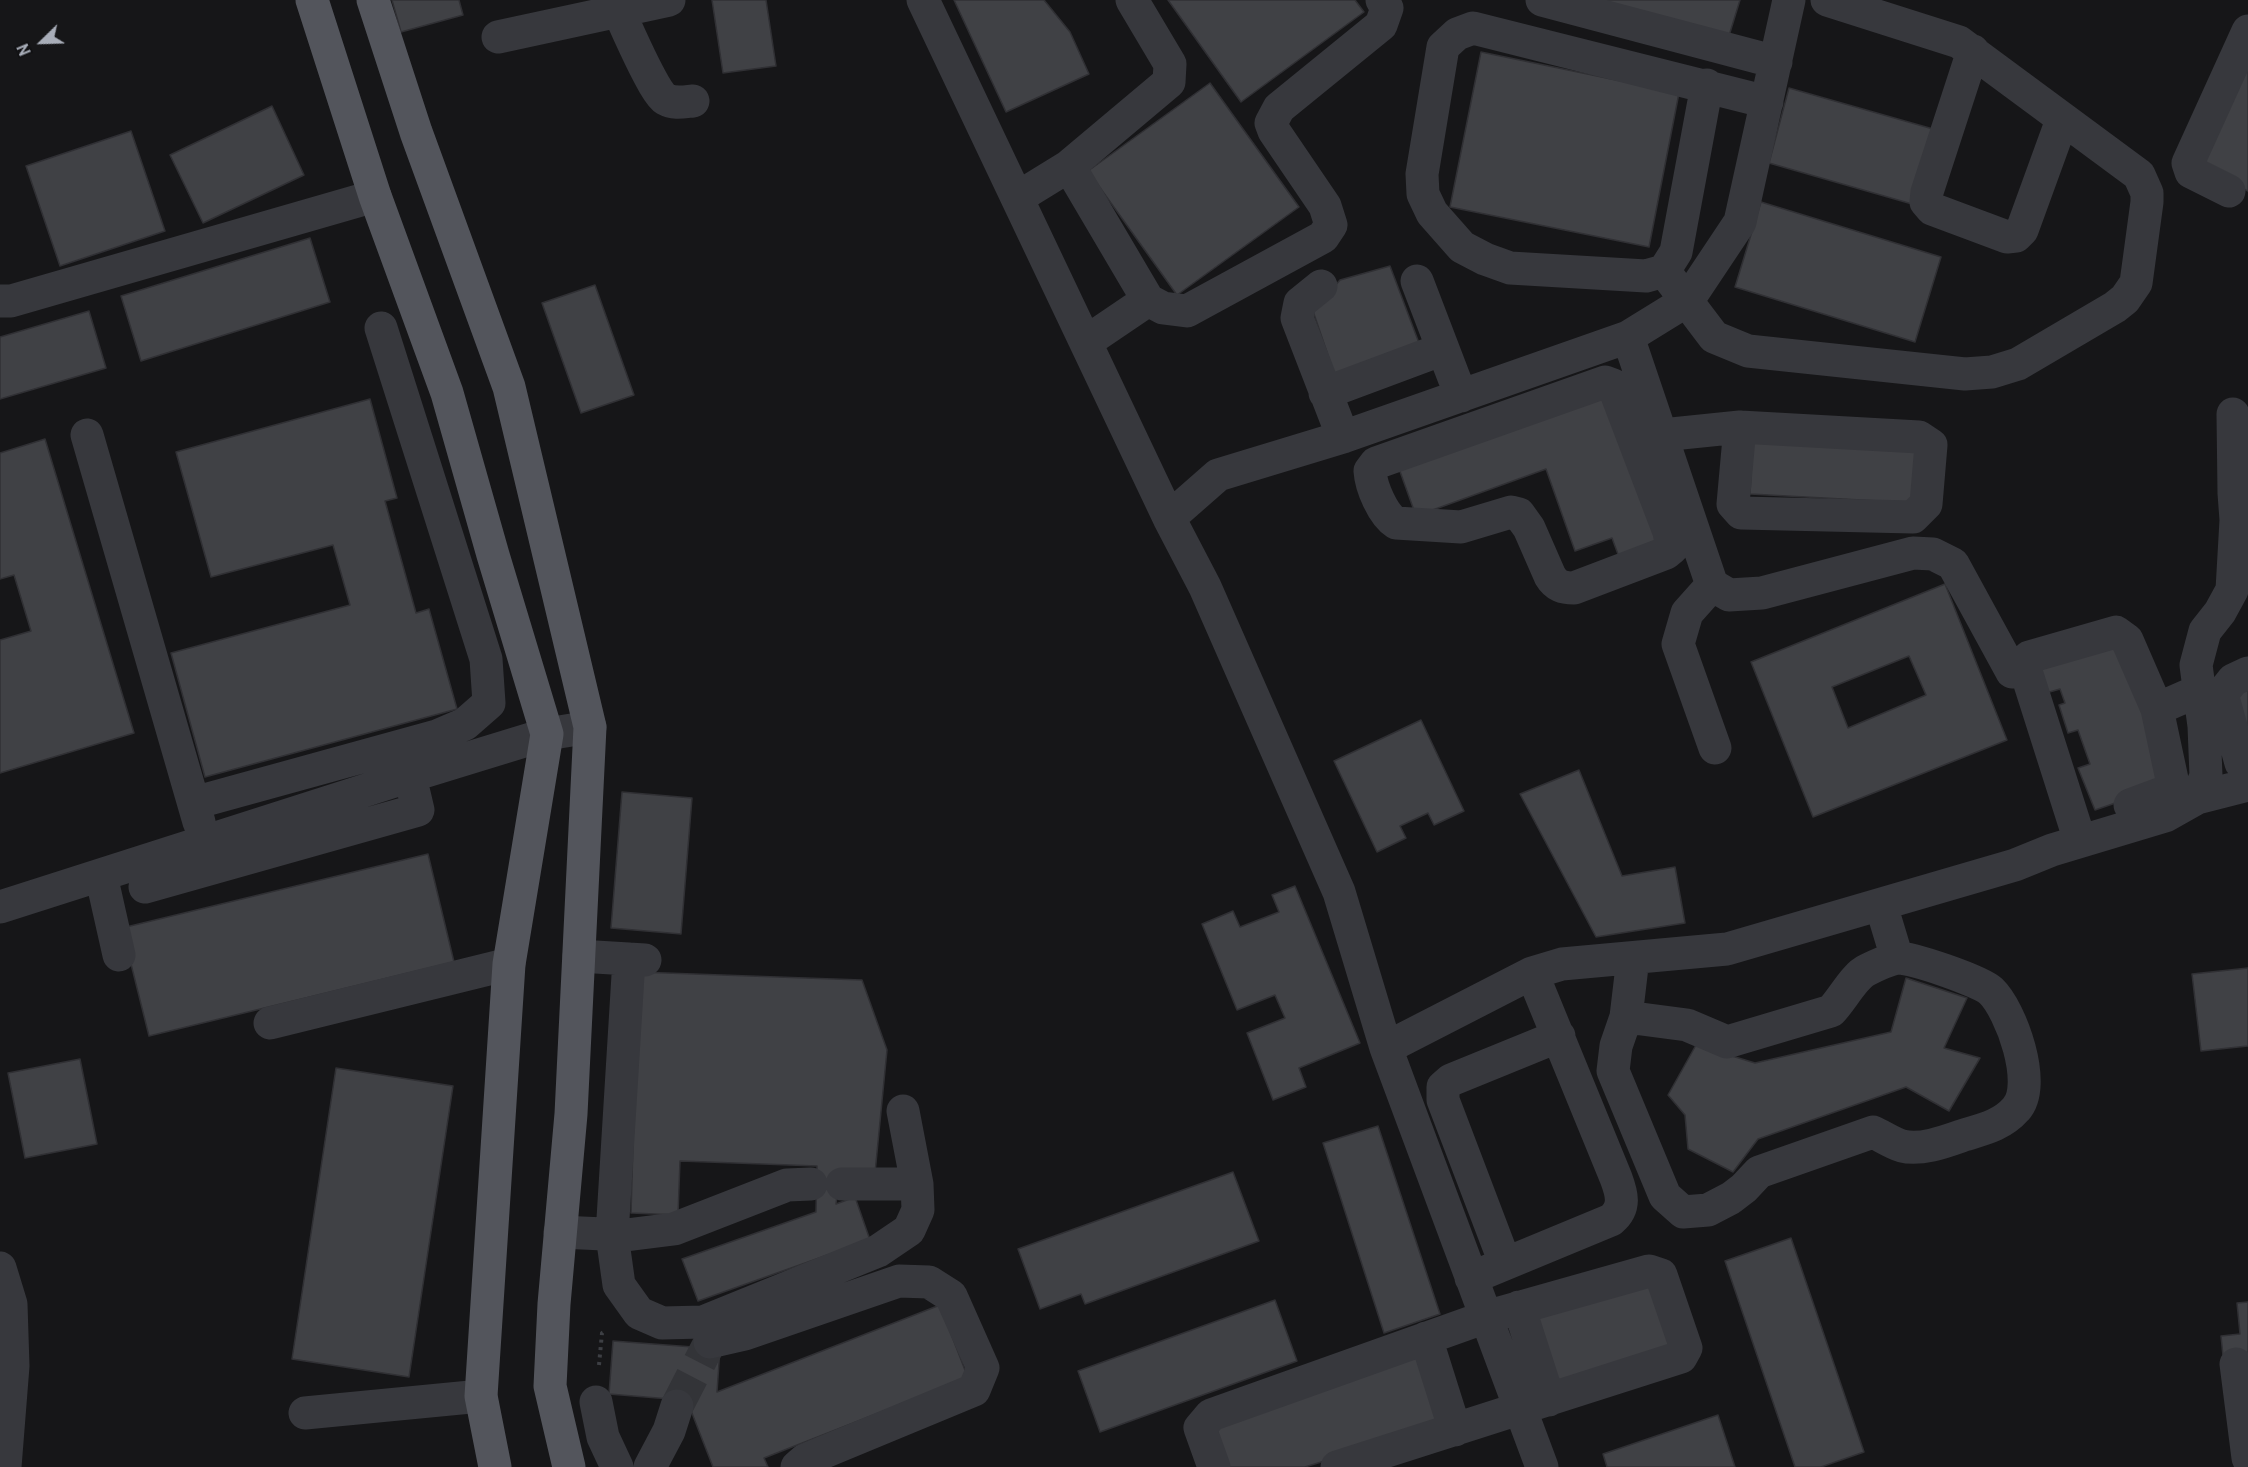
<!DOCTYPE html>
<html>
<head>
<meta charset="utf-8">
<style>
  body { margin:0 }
  #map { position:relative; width:2248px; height:1467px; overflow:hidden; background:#161618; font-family:Overpass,sans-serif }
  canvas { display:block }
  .north { position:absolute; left:12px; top:12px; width:60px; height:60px; -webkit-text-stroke:4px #111113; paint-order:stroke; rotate:247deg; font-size:16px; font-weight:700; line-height:24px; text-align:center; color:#a8adb8 }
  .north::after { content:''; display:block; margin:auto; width:21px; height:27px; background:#a8adb8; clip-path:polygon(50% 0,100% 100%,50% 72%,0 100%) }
</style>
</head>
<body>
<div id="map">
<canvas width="2248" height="1467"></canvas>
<div class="north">N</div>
</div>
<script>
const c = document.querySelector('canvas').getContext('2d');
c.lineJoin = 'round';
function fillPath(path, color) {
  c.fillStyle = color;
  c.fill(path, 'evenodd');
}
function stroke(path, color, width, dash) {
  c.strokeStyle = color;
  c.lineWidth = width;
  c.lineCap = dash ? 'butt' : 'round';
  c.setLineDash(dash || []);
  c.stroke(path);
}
const building = new Path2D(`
  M392 0H459L463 15 401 32Z
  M712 0H766L776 66 723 73Z
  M954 0H1044L1070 32 1089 74 1006 112Z
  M1168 0H1355L1364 12 1241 102Z
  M1596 0H1740L1728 39Z
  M2248 48V191L2193 165Z
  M1481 52 1679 93 1649 247 1450 207Z
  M1210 83 1299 207 1177 295 1088 171Z
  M1789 88 1933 129 1912 204 1769 163Z
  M272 106 304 175 203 223 170 155Z
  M131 131 165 231 60 266 26 166Z
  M1761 202 1941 257 1915 342 1735 287Z
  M310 238 330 302 141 361 121 296Z
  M1390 266 1422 351 1336 379 1313 311 1340 280Z
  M595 285 634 395 581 413 542 303Z
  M89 311 106 368 0 399V337Z
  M1602 389 1658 543 1619 557 1612 538 1575 551 1546 469 1416 516 1397 463Z
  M370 399 397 498 385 501 416 613 429 609 457 709 205 777 171 653 350 605 333 545 211 577 176 452Z
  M1753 438 1918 447 1916 503 1750 494Z
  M45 439 134 733 0 773V640L31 631 14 575 0 579V453Z
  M1945 584 2007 740 1813 817 1751 662ZM1909 656 1926 695 1848 728 1832 687Z
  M2121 643 2165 786 2095 810 2078 768 2090 764 2078 730 2068 733 2059 705 2065 703 2060 689 2039 695 2030 671Z
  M2248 686V755L2230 694Z
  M1421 720 1464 811 1434 825 1428 813 1400 826 1406 838 1377 852 1334 761Z
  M1579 770 1622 876 1675 867 1685 923 1596 937 1520 794Z
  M622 792 692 798 681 934 611 928Z
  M428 854 454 962 149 1036 122 928Z
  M1295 886 1360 1043 1299 1068 1306 1087 1273 1100 1247 1033 1285 1018 1275 995 1237 1010 1202 924 1233 911 1240 927 1279 912 1272 895Z
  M2248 968V1046L2201 1051 2192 974Z
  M638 972 862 980 887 1050 875 1173 840 1170 836 1204 855 1197 870 1240 698 1301 682 1259 816 1212 817 1166 680 1161 678 1215 631 1213Z
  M1906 978 1967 998 1944 1048 1980 1058 1949 1111 1906 1087 1758 1139 1733 1172 1688 1149 1685 1115 1668 1095 1696 1045 1755 1063 1891 1032Z
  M80 1059 97 1144 25 1158 8 1073Z
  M336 1068 453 1086 409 1377 292 1359Z
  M1378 1126 1440 1314 1384 1333 1323 1143Z
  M1233 1172 1259 1241 1085 1304 1081 1294 1040 1309 1018 1249Z
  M1791 1238 1864 1452 1821 1467H1795L1725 1261Z
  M1656 1277 1679 1350 1552 1390 1530 1319Z
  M1275 1300 1297 1361 1100 1432 1078 1371Z
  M2248 1302V1416L2223 1356 2221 1336 2240 1334 2237 1303Z
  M940 1305 968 1378 764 1458 768 1467H713L688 1403 694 1401 609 1394 613 1341 720 1349 717 1392Z
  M1428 1354 1445 1424 1305 1467H1222L1209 1425Z
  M1718 1415 1735 1467H1607L1603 1454Z`);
fillPath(building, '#404145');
stroke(building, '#303034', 1.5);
stroke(new Path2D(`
  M677 1406 710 1342`), '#333438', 33, [33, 16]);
stroke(new Path2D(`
  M599 1365 602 1333 604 1332`), '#3d3f44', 4, [3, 4.5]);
stroke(new Path2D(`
  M614 0C621 16 654 93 665 99 674 104 683 102 693 101
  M923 0 1169 518
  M1542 0 1776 62
  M498 37 669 0
  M1973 51 1927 192 1926 202 1932 209 2007 237 2016 236 2022 230 2062 120
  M1707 85 1676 252 1664 271 1646 276 1510 268 1485 259 1462 247 1432 213 1423 194 1422 174 1443 47 1457 34 1473 28 1767 102
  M1069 166 1148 300
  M2229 191 2191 172 2188 163 2248 31
  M1017 198 1069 166 1169 82 1170 64 1132 0
  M1664 271 1714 337 1748 351 1965 374 1992 372 2018 364 2115 307 2125 299 2136 283 2147 202V193L2139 175 1959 42 1827 0
  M1417 281 1461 396
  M1321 286 1300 303 1297 318 1343 437
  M0 301H11L375 196
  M1628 337 1712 585 1729 595 1762 593 1913 553 1933 554 1953 564 2012 672
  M1086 342 1148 300 1163 308 1187 311 1323 237 1331 225 1325 206 1274 131 1271 123 1279 108 1381 25 1387 8 1382 0
  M1605 382 1613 385 1669 532 1672 548 1666 553 1574 588C1563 588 1556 586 1550 576L1529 528 1519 514 1511 512 1461 527 1396 523C1383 515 1371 487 1370 471L1376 463Z
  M1325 393 1443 349
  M87 435 199 822
  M1662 435 1740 427 1919 437 1931 445 1926 504 1913 517 1741 513 1733 504 1740 427
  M1712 585 1687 613 1678 644 1715 748
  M2248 673 2233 680 2222 694 2241 763 2248 771
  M2197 798 2248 785
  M194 803 437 736 465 724 489 703 486 659 381 328
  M2130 805 2165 792 2173 784 2157 709
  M2080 841 2024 665 2029 657 2116 632 2127 640 2157 709 2198 691
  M101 875 119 955
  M145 887 418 810 410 776
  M1881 905 1897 958
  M0 907 410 776 547 734 590 727
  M579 956 645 960
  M629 959 612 1235 619 1285 639 1313 662 1323 703 1322 878 1251 909 1230 918 1210 917 1184
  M1626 1017 1687 1025 1727 1042 1831 1011C1842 1000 1854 976 1867 970 1875 966 1888 960 1897 958 1911 957 1980 981 1991 991 2011 1010 2038 1085 2016 1109 2002 1125 1984 1129 1964 1135 1947 1141 1921 1151 1902 1146 1892 1143 1882 1136 1873 1132L1759 1172 1744 1188 1731 1198 1708 1210 1683 1212 1665 1196 1613 1071 1616 1046 1626 1017 1633 958
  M270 1023 509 964
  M1386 1048 1532 973 1562 964 1727 949 2015 865 2052 850 2165 816 2197 798 2206 776 2204 726 2196 665 2205 631 2220 612 2232 590 2236 520 2234 493 2233 414
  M842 1184H917L903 1111
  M560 1232 626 1235 674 1229 787 1185 811 1184
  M1505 1263 1443 1100V1087L1451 1080 1559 1036
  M0 1268 11 1304 13 1366 5 1467
  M1471 1278 1611 1220C1626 1208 1622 1194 1616 1178L1532 973
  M1519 1307 1549 1400
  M1426 1338 1455 1430
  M710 1342 745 1334 899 1281 929 1282 951 1296 983 1368 974 1390 805 1460 797 1467
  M2236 1364 2248 1458
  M596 1402 603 1437 617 1467
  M305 1413 481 1396
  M650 1467 669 1431 677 1406
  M1214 1467 1200 1428 1211 1415 1486 1317 1649 1271 1661 1275 1686 1348 1681 1357 1337 1467
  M1542 1467 1386 1048 1339 892 1205 587 1169 518 1218 475 1343 437 1628 337 1688 300 1740 222 1789 0`), '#37383d', 33);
stroke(new Path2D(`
  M312 0 375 196 447 393 493 555 547 734 509 964 481 1396 495 1467
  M373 0 416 132 509 387 590 727 571 1114 554 1304 550 1386 569 1467`), '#53555c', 33);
</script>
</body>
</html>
